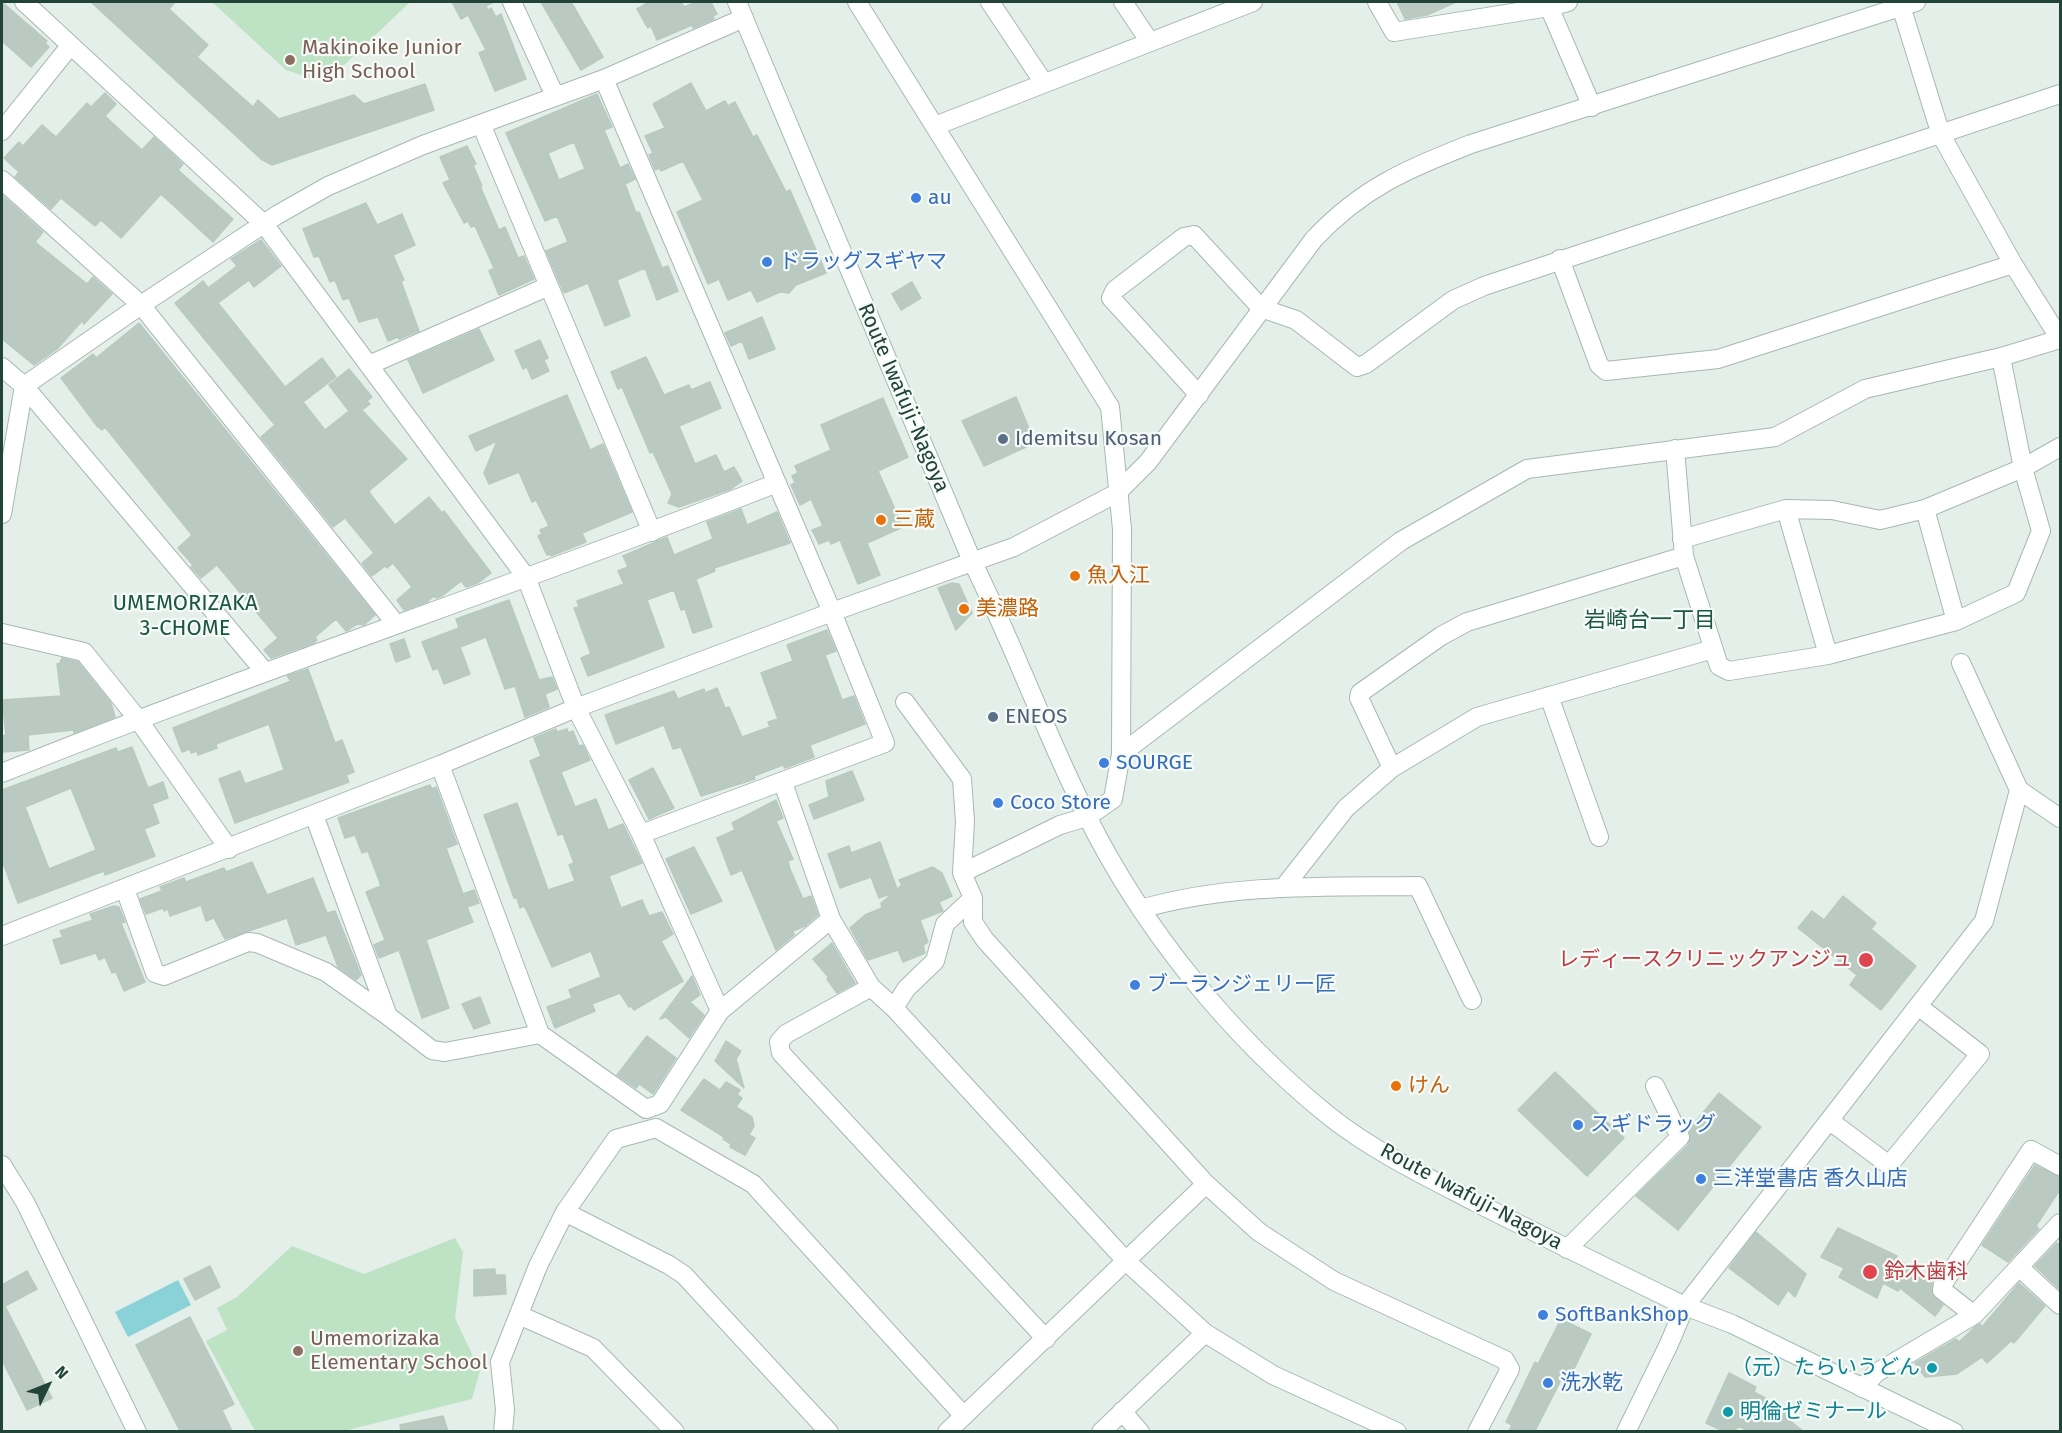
<!DOCTYPE html>
<html>
<head>
<meta charset="utf-8">
<style>
  body { margin:0 }
  #map { position:relative; width:2062px; height:1433px; overflow:hidden; background:#e5efea; font-family:"Fira Sans",sans-serif }
  canvas { display:block }
  .frame { position:absolute; inset:0; border:3px solid #224338; pointer-events:none }
  .north { position:absolute; left:18px; top:1355px; width:60px; height:60px; -webkit-text-stroke:4px #f6fbf8; paint-order:stroke; rotate:47deg; font-size:16px; font-weight:700; line-height:24px; text-align:center; color:#224338 }
  .north::after { content:''; display:block; margin:auto; width:21px; height:27px; background:#224338; clip-path:polygon(50% 0,100% 100%,50% 72%,0 100%) }
</style>
</head>
<body>
<div id="map">
<canvas width="2062" height="1433"></canvas>
<div class="frame"></div>
<div class="north">N</div>
</div>
<script>
const c = document.querySelector('canvas').getContext('2d');
c.lineJoin = 'round';
function fillPath(path, color) {
  c.fillStyle = color;
  c.fill(path, 'evenodd');
}
function stroke(path, color, width, dash) {
  c.strokeStyle = color;
  c.lineWidth = width;
  c.lineCap = dash ? 'butt' : 'round';
  c.setLineDash(dash || []);
  c.stroke(path);
}
function label(font, color, halo, rows, align = 'center') {
  c.font = font + ' "Fira Sans","Noto Sans JP",sans-serif';
  c.lineWidth = 4.5;
  c.setLineDash([]);
  c.textBaseline = 'middle';
  c.strokeStyle = halo;
  c.fillStyle = color;
  for (const [text, x, y, turn = 0] of rows) {
    c.save();
    c.translate(x, y);
    c.rotate((+turn || 0) * Math.PI / 180);
    c.textAlign = isNaN(turn) ? turn : align;
    if (halo) c.strokeText(text, 0, 0);
    c.fillText(text, 0, 0);
    c.restore();
  }
}
fillPath(new Path2D(`
  M212 2H410L342 67 310 78 286 70Z
  M455 1238 463 1252 455 1318 480 1371 472 1399 344 1431H255L206 1341 227 1330 217 1308 237 1297 292 1246 364 1274Z`), '#bde2c4');
fillPath(new Path2D(`
  M178 1280 191 1305 128 1337 115 1312Z`), '#8ad2d8');
const building = new Path2D(`
  M2 2 47 41 45 43 49 47 31 67 2 41Z
  M91 2H175L169 9 208 45 197 57 253 107 258 100 279 119 354 95 364 104 425 84 434 110 272 165 261 159Z
  M452 2H494L486 6 488 10 491 8 496 17 501 14 526 79 495 91 479 53 486 50 468 15 461 19Z
  M541 2H571L603 57 581 70Z
  M649 2H681L684 7 697 2H711L717 14 713 16 714 19 693 28 692 25 657 40 651 26 648 28 637 9Z
  M1397 2H1456L1427 15 1405 19Z
  M691 83 706 111 725 101 728 106 735 102 753 137 757 135 786 192 790 190 826 273 796 285 789 293 780 292 757 302 751 290 728 300 719 279 708 284 677 212 703 200 683 161 661 171 659 168 655 170 649 155 653 153 645 136 665 128 653 104Z
  M105 93 116 104 105 116 121 131 142 150 154 137 183 164 178 170 233 219 213 242 161 194 121 238 101 220 95 226 61 198 51 209 15 177 19 172 4 158 19 142 23 146 42 125 56 137 87 103 91 107Z
  M597 94 612 127 604 130 620 168 628 164 635 179 625 184 636 213 639 212 662 268 668 266 678 291 657 300 645 268 617 280 630 316 605 326 588 283 564 293 546 251 568 242 557 216 545 221 506 133ZM574 142 585 169 559 180 548 153Z
  M467 146 476 164 473 165 482 186H480L499 230 505 227 518 258 524 256 534 279 499 295 489 271 494 268 475 226 471 227 468 221 464 223 443 183 450 180 440 157Z
  M2 195 43 232 35 242 87 284 93 277 112 294 84 324 82 321 57 349 34 365 2 339Z
  M366 203 377 225 402 214 415 245 393 255 404 280 401 281 419 331 399 339 398 337 388 341 378 317 359 322 349 298 343 300 335 280 330 282 319 256 314 257 303 229Z
  M261 240 281 266 254 287 249 280 218 303 285 387 322 358 336 377 303 402 325 430 349 411 329 385 349 369 372 397 367 401 370 404 362 410 407 459 369 491 371 495 395 525 429 497 442 513 444 511 491 573 478 583 466 587 461 581 442 596 436 598 434 596 427 602 404 610 397 600 412 587 393 563 387 568 385 566 372 576 362 563 374 553 345 518 333 527 261 437 275 425 175 303 203 281 208 288 237 266 231 259Z
  M912 282 921 298 901 310 892 294Z
  M762 317 775 349 749 359 742 341 731 346 725 333Z
  M139 323 375 615 364 625 357 624 346 631 336 619 315 637 317 640 314 643 271 658 264 650 278 638 217 565 201 578 191 567 193 565 178 548 192 535 105 427 102 430 97 426 61 378 93 354 96 358Z
  M479 329 494 360 423 393 408 360Z
  M540 340 548 358 544 360 549 371 532 379 527 367 523 369 515 351Z
  M646 357 664 395 689 385 691 390 710 382 721 408 679 426 695 464 716 455 724 472 734 467 742 481 731 489 679 507 668 503 672 494 653 452 650 453 622 387 618 389 611 372Z
  M567 395 590 450 603 444 632 512 582 533 586 542 551 556 550 554 547 555 538 536 542 534 540 530 549 526 536 500 532 502 519 472 489 484 484 473 497 441 476 451 469 436Z
  M1016 397 1035 443 984 466 962 421Z
  M883 398 908 457 878 471 903 527 867 543 880 575 858 584 840 540 831 544 829 540 819 544 812 530 823 526 811 499 800 505 791 485 795 483 792 476 798 473 795 466 831 450 821 425Z
  M741 509 747 525 777 512 790 543 714 568 715 571 696 579 712 627 693 633 685 609 681 610 674 590 647 600 664 647 588 676 581 658 591 654 574 608 579 607 577 601 624 584 618 571 628 567 623 556 667 537 674 555 713 539 707 522Z
  M952 583 959 584 972 613 956 630 938 588Z
  M509 600 539 680 552 677 557 689 545 694 549 707 525 717 515 686 505 689 486 637 460 647 470 674 444 684 438 668 433 670 422 642 459 628 456 619Z
  M827 630 836 651 825 655 842 700 854 696 865 724 810 745 814 757 785 768 783 765 754 776 755 779 701 796 681 747 673 749 664 725 616 744 605 715 674 691 678 699 704 689 705 693 717 688 725 708 729 707 742 737 770 727 768 722 778 719 761 673 793 661 787 645Z
  M404 639 410 657 396 662 390 644Z
  M62 658 78 662 111 703 115 717 74 733 73 730 28 735 29 750 2 752V736L6 735 2 700 61 696 57 664 60 663Z
  M308 669 335 743 342 740 354 772 346 775 349 782 235 823 219 779 240 771 245 784 284 770 269 724 216 744 217 748 198 755 197 751 191 753 190 749 182 752 173 728 291 681 287 676Z
  M556 729 557 732 567 729 568 733 573 731 579 746 583 745 590 760 561 772 575 807 596 799 608 830 623 824 642 863 609 876 621 908 642 900 649 916 662 912 673 934 661 941 683 981 634 1010 631 1006 629 1007 620 993 592 1004 595 1011 555 1028 547 1007 572 998 569 990 601 977 591 951 552 967 527 911 524 906 520 908 517 898H514L484 815 517 803 548 890 575 881 569 865 574 863 563 834 558 835 530 761 541 756 534 738Z
  M132 747 148 788 163 782 168 798 152 804 159 823 144 829 155 856 105 875 104 871 18 903 2 860V790L116 748 118 752ZM71 788 96 850 49 869 25 807Z
  M653 768 674 808 649 819 629 780Z
  M852 771 864 800 814 819 809 805 829 797 826 781Z
  M430 785 432 789 436 787 457 844 446 848 463 894 474 890 479 903 467 907 473 922 426 940 449 1008 422 1018 399 950 379 958 374 945 385 940 366 892 381 886 368 851 362 853 355 835 345 838 338 818Z
  M776 800 783 818 776 821 793 859 788 861 790 869 803 899 811 896 818 915 805 926 793 931 794 935 776 950 742 870 731 875 717 838 735 830 732 823Z
  M880 842 897 889 902 885 899 880 933 867 942 873 952 896 939 902 943 911 920 920 928 942 923 945 925 953 903 962 898 950 868 960 850 928 865 915 882 908 881 903 893 893 879 898 871 877 840 888 828 854 849 846 851 853Z
  M694 847 722 901 691 914 666 859Z
  M252 862 267 895 313 878 327 913 335 911 361 975 356 980 338 967 326 935 296 945 287 918 225 939 214 918 206 921 201 905 170 916 168 909 164 911 163 908 146 914 140 899 162 891 160 887 184 878 186 882 224 868 226 872Z
  M1843 896 1876 923 1871 929 1916 966 1881 1010 1850 985 1857 975 1798 928 1812 911 1824 920Z
  M114 906 119 907 125 922 121 923 145 982 124 991 116 972 112 973 105 957 99 960 96 953 61 964 53 940 63 937 60 931 93 920 90 914Z
  M832 943 855 983 837 993 827 979 829 978 813 959Z
  M692 976 700 995 690 1002 704 1015 689 1038 666 1017 660 1019Z
  M480 997 490 1023 474 1029 462 1004Z
  M647 1036 676 1058 653 1094 639 1084 636 1088 617 1075Z
  M726 1041 741 1051 736 1059 744 1088 715 1061Z
  M1555 1072 1624 1138 1587 1176 1518 1110Z
  M704 1079 720 1090 726 1082 740 1090 737 1095 742 1098 736 1107 752 1117 754 1126 749 1135 755 1138 745 1155 730 1147 731 1144 723 1139 724 1137 681 1110Z
  M1719 1093 1761 1127 1678 1230 1636 1196 1688 1145 1691 1138 1689 1130Z
  M2035 1165 2061 1178V1188L2036 1226 2039 1229 2008 1262 1982 1245Z
  M1838 1228 1897 1256 1896 1258 1932 1283V1295L1943 1305 1935 1316 1900 1288 1898 1291 1883 1283 1877 1298 1839 1277 1844 1268 1821 1257Z
  M1756 1232 1806 1274 1795 1297 1788 1290 1778 1305 1729 1268Z
  M2057 1243 2061 1246 2059 1289 2035 1266Z
  M210 1266 220 1287 195 1300 184 1279Z
  M495 1269V1275H505L506 1294 474 1296V1270Z
  M27 1271 37 1289 5 1306 52 1398 27 1410 2 1360V1285Z
  M2019 1283 2045 1306 2014 1343 2011 1341 1987 1363 1982 1357 1957 1374 1925 1377 1915 1363 1956 1339 1959 1342 1975 1327 1980 1324 1982 1327Z
  M190 1317 234 1404 222 1410 232 1431H180L136 1345Z
  M1561 1319 1591 1334 1571 1375 1565 1372 1535 1431H1509L1512 1425 1506 1422 1535 1362 1538 1364Z
  M1729 1373 1756 1387 1754 1392 1791 1412 1789 1420 1803 1431H1749L1738 1426 1735 1431H1723L1706 1423Z
  M443 1416 448 1431H401L400 1425Z`);
fillPath(building, '#bacac3');
stroke(building, '#b7cac0', 1.5);
const minor = new Path2D(`
  M24 2 264 224 526 577 576 708 641 834 720 1011 660 1104 646 1109 540 1034 440 765
  M512 2 555 96
  M857 2 1110 407 1122 529 1121 754
  M990 2 1044 83
  M1123 2 1150 42
  M1377 2 1394 32 1549 7 1568 2
  M1547 2 1592 107
  M604 79 832 612 885 743 641 834
  M481 124 652 532
  M935 126 1253 2
  M2 131 70 46
  M2 180 141 305 396 624
  M1560 259 1599 365 1606 371 1718 359 2013 264
  M369 365 549 286
  M2 367 24 386 265 672
  M1199 395 1111 298 1115 290 1184 237 1194 235 1261 308 1296 320 1357 367 1366 364 1453 300 1484 286 2060 94
  M1675 449 1684 556 1719 666 1729 671 1828 655 1956 621 2016 593 2041 531 2023 468 2001 357
  M1786 509 1828 655
  M1925 509 1956 621
  M2 514 24 386 141 305 277 215 328 186 423 145 604 79 744 18
  M1682 539 1786 509 1832 510 1880 520 1925 509 2023 468 2060 447
  M2 633 84 652 137 718 229 849
  M1961 663 2019 790 2060 818
  M1549 696 1599 837
  M905 702 962 779 965 821 962 873 973 898V922L985 940 1206 1184 1259 1232 1334 1281 1505 1360 1510 1369 1477 1432
  M1392 768 1359 698 1360 693 1441 636 1467 622 1684 556
  M2 773C258 670 520 584 777 483
  M783 783 831 919 871 987
  M314 815 388 1016 432 1050 445 1052 540 1034
  M962 873 1060 825 1087 817 1113 799 1121 754 1401 541 1527 469 1775 437 1865 389 2001 357 2060 339 2013 264 1941 135 1901 6
  M1284 887 1346 808 1392 768 1477 717 1713 649
  M125 889 155 973 164 976 248 942 257 943 326 972 388 1016
  M1141 909C1230 883 1326 887 1418 886L1472 1000
  M2 936 440 765 576 708
  M894 1008 906 989 935 961 945 924 973 898
  M720 1011 831 919
  M1830 1121 1889 1165 1980 1054 1918 1006
  M565 1212 669 1265 684 1275 829 1432
  M1567 1249 1680 1137 1655 1086
  M2020 1268 2060 1305
  M1685 1306 1984 921 2019 790
  M519 1315 593 1348 675 1432
  M1974 1315 1942 1290 1943 1284 2031 1150 2060 1166
  M1046 1339 781 1053 779 1042 786 1034 871 987 894 1008 1127 1262 1205 1333 1273 1375 1397 1432
  M1862 1388 1876 1373 1974 1315 2060 1223
  M1122 1411 1140 1432
  M503 1432 505 1410 500 1362 538 1266 565 1212 616 1139 656 1128 753 1184 964 1416
  M947 1432 1206 1184
  M1101 1432 1205 1333`);
const tertiary = new Path2D(`
  M576 708 832 612 1014 547 1117 493 1148 462 1314 239C1363 187 1406 170 1471 144L1916 2
  M2 1165 25 1202 137 1432
  M1626 1432 1669 1344 1685 1306`);
const secondary = new Path2D(`
  M737 2 972 561C1014 645 1045 733 1087 816 1143 929 1231 1037 1329 1116 1373 1151 1427 1177 1477 1203 1546 1238 1615 1272 1685 1306L1732 1324 1954 1432`);
stroke(minor, '#a7b8b1', 20);
stroke(tertiary, '#a7b8b1', 20);
stroke(secondary, '#a3bcb1', 20);
stroke(minor, '#fff', 18);
stroke(tertiary, '#fff', 18);
stroke(secondary, '#fff', 18);
for (const [x, y, r, color] of [
  [290,60,6,"#8d6e63"],
  [916,198,6,"#3f7fe0"],
  [767,262,6,"#3f7fe0"],
  [1003,439,6,"#5c6f8a"],
  [881,520,6,"#e8710a"],
  [1075,576,6,"#e8710a"],
  [964,609,6,"#e8710a"],
  [993,717,6,"#5c6f8a"],
  [1104,763,6,"#3f7fe0"],
  [998,803,6,"#3f7fe0"],
  [1866,960,8,"#e0444e"],
  [1135,985,6,"#3f7fe0"],
  [1396,1086,6,"#e8710a"],
  [1578,1125,6,"#3f7fe0"],
  [1701,1179,6,"#3f7fe0"],
  [1870,1272,8,"#e0444e"],
  [1543,1315,6,"#3f7fe0"],
  [298,1351,6,"#8d6e63"],
  [1932,1368,6,"#0f9aa8"],
  [1548,1383,6,"#3f7fe0"],
  [1728,1412,6,"#0f9aa8"]
]) {
  const dot = new Path2D();
  dot.arc(x, y, r, 0, 2 * Math.PI);
  c.fillStyle = color;
  c.fill(dot);
  stroke(dot, '#f6fbf8', 2);
}
label('21px', '#785e54', '#f6fbf8', [
  ["Makinoike Junior",302,48],
  ["High School",302,72],
  ["Umemorizaka",310,1339],
  ["Elementary School",310,1363]
], 'left');
label('21px', '#366cbe', '#f6fbf8', [
  ["au",928,198],
  ["ドラッグスギヤマ",779,262],
  ["SOURGE",1116,763],
  ["Coco Store",1010,803],
  ["ブーランジェリー匠",1147,985],
  ["スギドラッグ",1590,1125],
  ["三洋堂書店 香久山店",1713,1179],
  ["SoftBankShop",1555,1315],
  ["洗水乾",1560,1383]
], 'left');
label('21px', '#224338', '#f6fbf8', [
  ["Route Iwafuji-Nagoya",903,398,67],
  ["Route Iwafuji-Nagoya",1471,1197,28]
]);
label('21px', '#4e5e75', '#f6fbf8', [
  ["Idemitsu Kosan",1015,439],
  ["ENEOS",1005,717]
], 'left');
label('21px', '#c56008', '#f6fbf8', [
  ["三蔵",893,520],
  ["魚入江",1087,576],
  ["美濃路",976,609],
  ["けん",1408,1086]
], 'left');
label('21px', '#be3a42', '#f6fbf8', [
  ["レディースクリニックアンジュ",1852,960],
  ["鈴木歯科",1884,1272,"left"]
], 'right');
label('21px', '#0d838f', '#f6fbf8', [
  ["（元）たらいうどん",1920,1368],
  ["明倫ゼミナール",1740,1412,"left"]
], 'right');
label('22px', '#1c5744', '#f6fbf8', [
  ["UMEMORIZAKA",185,604],
  ["3-CHOME",185,629],
  ["岩崎台一丁目",1650,621]
]);
</script>
</body>
</html>
